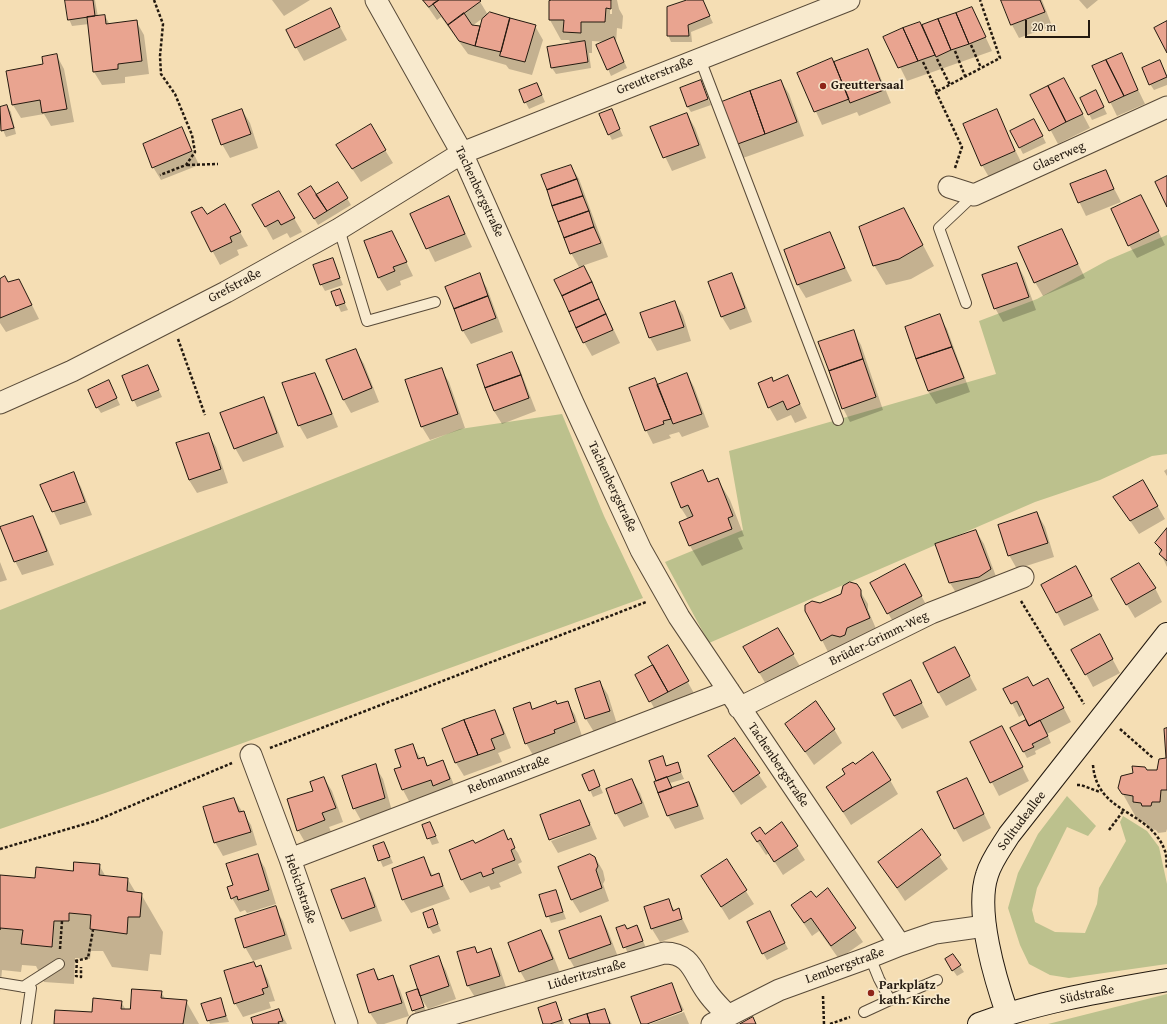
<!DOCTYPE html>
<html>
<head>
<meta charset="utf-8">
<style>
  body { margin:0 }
  #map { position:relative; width:1167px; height:1024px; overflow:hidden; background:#f5deb4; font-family:"Gentium Book Plus",serif }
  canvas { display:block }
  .scale { position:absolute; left:1025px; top:20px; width:65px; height:18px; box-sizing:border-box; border:2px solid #23190f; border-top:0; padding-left:5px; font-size:12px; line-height:14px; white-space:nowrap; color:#23190f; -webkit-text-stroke:3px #f8eace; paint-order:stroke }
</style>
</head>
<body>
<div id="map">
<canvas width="1167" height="1024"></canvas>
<div class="scale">20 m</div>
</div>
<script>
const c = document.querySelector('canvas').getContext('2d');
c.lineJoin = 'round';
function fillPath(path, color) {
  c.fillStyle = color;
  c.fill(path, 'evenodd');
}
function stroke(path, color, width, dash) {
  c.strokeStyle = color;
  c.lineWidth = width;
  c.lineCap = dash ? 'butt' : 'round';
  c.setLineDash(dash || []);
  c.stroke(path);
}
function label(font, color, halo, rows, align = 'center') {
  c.font = font + ' "Gentium Book Plus",serif';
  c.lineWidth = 3.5;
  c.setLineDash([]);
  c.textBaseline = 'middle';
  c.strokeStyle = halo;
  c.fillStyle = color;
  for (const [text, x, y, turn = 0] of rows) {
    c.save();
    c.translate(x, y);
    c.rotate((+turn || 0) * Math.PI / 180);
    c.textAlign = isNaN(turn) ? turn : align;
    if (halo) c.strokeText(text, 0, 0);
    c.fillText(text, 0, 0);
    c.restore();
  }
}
fillPath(new Path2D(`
  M1167 235V454L1152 456 1100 480 1035 502 709 643 665 562 743 530 729 451 996 374 979 321 1037 299 1108 260Z
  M562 414 604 516 643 598 105 793 0 829V610L460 429Z
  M1067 796 1096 826 1088 836 1067 827 1037 888 1032 910 1035 922 1055 932 1085 933 1097 904 1099 888 1126 841 1120 822 1123 816 1147 831 1159 847 1167 884V964L1069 978 1050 975 1029 964 1020 945 1008 908 1018 873 1038 834Z
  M1167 994V1024H1048Z`), '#bcc18d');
fillPath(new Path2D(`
  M66 0H95L98 17 105 16 110 25 136 21 144 35 149 74 125 77V83L102 85 94 72 89 24 72 26 69 19Z
  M272 0H310L284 16Z
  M423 0H479L488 15 491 13 535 26 543 40 532 75 509 69 506 65 468 54 441 17 437 20ZM483 18 481 27 472 26Z
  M553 0H617L619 9 623 16 622 29 617 28 616 43 627 68 611 76 608 69 606 42 592 41V53H589L591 68 556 74 552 68 548 48 571 44 569 40H561L550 20ZM610 1H612V14H610Z
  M690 0H702L713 23 691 32 692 42H671L668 35Z
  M1002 0H1042L1052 26 1019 38 1012 25Z
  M1079 0H1098L1087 9Z
  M972 8 992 51 907 81 885 37Z
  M331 10 347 40 304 61 296 47Z
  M868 50 875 64 891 103 859 116 857 112 822 125 799 74 834 63Z
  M1121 54 1145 104 1117 116 1093 67Z
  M57 56 64 69 74 122 51 126 44 114 21 118 13 105 7 72 44 65Z
  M1160 61 1167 75V85L1154 90 1150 84Z
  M1064 79 1090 128 1058 144 1032 95Z
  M700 81 711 105 691 112 687 106Z
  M781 81 789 94 804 136 743 158 736 144Z
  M540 90 545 102 529 109 520 91Z
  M1099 98 1107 114 1092 120 1089 114Z
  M7 106 11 112 16 134 6 137 0 123V108Z
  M242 110 250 123 258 148 230 158 222 144Z
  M611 110 623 136 612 140 609 134Z
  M996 111 1022 164 990 179 982 165Z
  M687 114 695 128 706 158 672 171 651 127Z
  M182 128 199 165 161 180 153 167Z
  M1043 137 1046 143 1023 154 1020 148Z
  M385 150 393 163 361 182 345 158Z
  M571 166 579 179 608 257 579 267 571 253Z
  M1105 171 1121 202 1086 216 1071 185Z
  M338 183 351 205 318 225 300 194 316 196Z
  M279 192 302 232 290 238 287 233 273 240 254 206Z
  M1141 196 1165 245 1137 258 1129 245Z
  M449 198 472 247 435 262 411 214Z
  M225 206 248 246 237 250 239 255 220 265 192 213 206 216Z
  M904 209 934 266 911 279 886 285 874 265Z
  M1062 230 1085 278 1043 296 1035 282Z
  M392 232 413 276 400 281 401 285 387 291 379 278 365 242Z
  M829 234 852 281 806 298 798 285 785 251Z
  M333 259 343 285 325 291 321 284Z
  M1017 264 1024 277 1036 310 1003 322 995 308Z
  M584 267 620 343 592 356 584 342Z
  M731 274 739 288 752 322 730 330 722 317 709 283Z
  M479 275 487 288 503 332 471 344 463 331 447 287Z
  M0 280 26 293 39 319 6 332 0 323Z
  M332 292 341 295 348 310 341 312Z
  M675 302 683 315 691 341 657 351 650 338Z
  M939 316 947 329 970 392 936 404 928 391Z
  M853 331 861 345 883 410 850 422 843 408Z
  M356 351 364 364 379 402 351 413 343 399Z
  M511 353 519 367 536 411 502 424 494 411Z
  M148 367 162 397 137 407 123 377Z
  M441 369 449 382 465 428 430 440 422 427 406 381Z
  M314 374 322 387 338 427 307 439 299 425Z
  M687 374 694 387 709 427 682 437 679 432 669 435 671 438 653 444 646 430 658 385Z
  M787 376 807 418 795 423 791 415 777 421 769 407 773 382Z
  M112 388 120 405 101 413 97 407Z
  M264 398 271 412 284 447 243 462 235 448Z
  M208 434 216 447 228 483 197 493 189 480 177 444Z
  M1167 469V476L1164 471Z
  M703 472 709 483 718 480 730 500 744 536 738 538 743 549 702 566 690 546 688 519 681 508Z
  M73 473 81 487 92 515 60 525 41 485Z
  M1143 481 1165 519 1139 534 1114 497Z
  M1037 513 1045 527 1054 557 1017 569 1009 555Z
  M32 517 40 530 54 565 22 575 15 561Z
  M1167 530V567L1156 543Z
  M976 531 984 544 998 582 958 596 950 583Z
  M0 562 7 580 0 582Z
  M912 579 929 610 896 627 871 583Z
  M1112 580 1155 588 1162 602 1135 618Z
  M1084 581 1099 610 1064 626 1043 586Z
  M860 591 868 604V610L877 631 829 654 822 640 820 604 842 594Z
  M778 629 801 668 767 686 744 647Z
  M668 647 695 695 658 715 636 675 654 666Z
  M955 648 977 690 946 706 938 692Z
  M1107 649 1120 673 1093 687 1086 674Z
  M600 682 608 695 617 724 594 732 586 719Z
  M911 682 929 717 902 729 894 716Z
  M1033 687 1056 693 1071 722 1047 734 1051 743 1035 751 1036 754 1027 758 1012 729 1028 721 1024 714 1019 717 1012 703Z
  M556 702 558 705 567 702 575 715 582 736 561 743 562 747 534 757 526 743 529 703 533 710Z
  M494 712 502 725 511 748 498 753 502 762 464 776 456 763 443 730Z
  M786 724 834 729 842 743 814 765Z
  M1002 727 1029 781 999 796 971 742Z
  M1167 729V829L1166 832 1158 833 1156 830 1149 829 1145 822 1138 821 1119 787 1147 771 1158 770 1167 759Z
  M735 739 767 787 741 805 709 757Z
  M413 746 421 759 423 758 428 766 442 761 450 775 457 793 410 803 403 790 395 770 402 768Z
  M662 757 667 767 677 763 684 779 670 783 672 789 689 784 696 797 704 819 675 829 668 816 656 782 658 781 650 761Z
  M854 765 890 780 898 794 851 825 827 787 846 774Z
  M375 766 383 779 392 811 362 822 354 808Z
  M593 771 603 793 593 797 590 790Z
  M324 778 332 791 343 822 329 827 332 834 306 844 298 830 314 792Z
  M967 779 991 828 963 842 955 828Z
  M632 780 640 793 649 817 624 827 616 813Z
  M234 799 251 825 257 845 223 856 215 842Z
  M579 801 591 823 551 839V841L541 816Z
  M430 823 439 843 432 845 423 825Z
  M782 824 805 860 783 875 769 853 766 855 752 834 765 835Z
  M591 825 597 839 558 853 551 841Z
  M922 831 948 869 905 901 879 862Z
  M503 832 518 853 522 862 518 864 522 873 499 883 501 887 491 890 489 886 470 893 462 880 450 850 475 844Z
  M384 843 393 863 383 867 374 846Z
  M257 855 265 868 276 904 247 913 245 910 240 912 232 898 234 885Z
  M595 857 603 871 605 880 603 884 609 901 580 913 572 900 559 868Z
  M424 859 433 876 438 874 450 899 411 913 403 900Z
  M726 860 754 904 729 920 702 876Z
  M99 865 106 877 127 878 136 893 141 894 163 932 161 955 150 954 148 971 112 967 103 951H91L90 959 75 958 74 984 44 982 36 966 22 965 21 972 2 970 0 992V885L36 879Z
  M364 879 372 893 382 921 350 932 343 919Z
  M828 890 863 942 839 959 819 931 812 936 792 906 816 898Z
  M556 891 566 919 551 923 541 896Z
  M668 900 675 911 678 910 689 932 660 942 652 929 645 908Z
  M275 908 283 921 292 949 253 961 245 947Z
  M433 911 441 931 433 934 429 927Z
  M601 917 608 931 618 957 577 972 569 958Z
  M773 919 788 949 767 960 763 953Z
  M637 926 646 948 628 954 618 928 627 930Z
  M541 931 549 945 560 973 528 985 520 971 510 943Z
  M474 948 477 953 490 949 498 963 507 990 476 999 468 986 458 953Z
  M953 956 964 972 957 976 950 966Z
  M439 958 446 971 456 999 428 1009 421 998 427 1014 417 1017 407 994 417 990Z
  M261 966 268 980 275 1001 269 1002 271 1008 243 1017 235 1003 256 968Z
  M374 971 380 980 392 976 400 990 409 1016 384 1024H377L370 1013 358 976Z
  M671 984 684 1010 642 1024Z
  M161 992 166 1000 186 1001 199 1024H55L93 1013 121 1002 126 1010H131Z
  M220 999 229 1022 210 1024 203 1004Z
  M556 1003 564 1024H544Z
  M279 1010 287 1024H254Z
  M604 1010 612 1024H572Z
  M684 1012 689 1024H650Z`), '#0003');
const building = new Path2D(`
  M65 0H93L95 16 68 20Z
  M423 0H439L429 7Z
  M439 0H480L481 1 448 25 433 4Z
  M552 0H611V9L606 8 605 22H581V33L563 32 564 20H549V1Z
  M687 0H703L710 16 688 25 689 36H667V7Z
  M1001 0H1040L1045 12 1011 25Z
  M972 7 986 37 969 44 956 13Z
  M331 8 340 27 295 48 286 30Z
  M490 12 510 18 501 52 475 46 482 19Z
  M464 13 472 25 480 26 475 46 459 41 448 25Z
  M956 13 969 44 951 50 938 19Z
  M105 15 106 24 137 20 142 61 118 64V69L93 72 87 17Z
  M510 18 536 25 525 62 500 56Z
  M938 19 951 50 936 57 922 25Z
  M1167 21V53L1154 28Z
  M920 22 935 55 918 61 903 28Z
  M903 28 918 61 898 68 883 37Z
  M614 37 624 62 607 70 596 45Z
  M585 41 588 62 551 68 547 47Z
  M868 49 884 90 850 103 834 62Z
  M1122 53 1138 90 1124 96 1106 60Z
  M57 54 67 109 42 113 40 100 12 105 6 71 43 64 42 57Z
  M832 58 849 99 814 112 797 73Z
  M1106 60 1124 96 1109 103 1092 66Z
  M1160 60 1167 77 1149 85 1142 68Z
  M1064 78 1083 114 1066 122 1048 86Z
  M701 80 708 99 687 107 680 88Z
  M781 80 797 122 765 134 750 91Z
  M537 83 542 95 524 103 519 90Z
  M1048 86 1066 122 1049 131 1030 95Z
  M1096 90 1104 107 1088 115 1080 98Z
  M750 91 765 134 735 145 719 103Z
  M7 105 14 128 1 131 0 107Z
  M242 109 251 134 221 145 212 120Z
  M612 109 620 129 608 135 599 114Z
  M997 109 1015 151 981 166 963 124Z
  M687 113 699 145 663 158 650 127Z
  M1034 119 1043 136 1019 148 1010 131Z
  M371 124 386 150 352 169 336 145Z
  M182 127 192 151 152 168 143 144Z
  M571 165 577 179 547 190 541 175Z
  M1106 170 1114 189 1078 203 1070 184Z
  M1167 176V207L1155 182Z
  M577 179 583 196 552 206 547 190Z
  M338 182 348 198 327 211 316 195Z
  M311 186 327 211 314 219 298 194Z
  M279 191 295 218 281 225 278 220 265 227 252 205Z
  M1141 195 1159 231 1128 246 1111 209Z
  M449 196 465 234 426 249 410 214Z
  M583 196 589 211 558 222 552 206Z
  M225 204 241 232 230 237 232 242 211 252 191 212 202 207 207 214Z
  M904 208 923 245 899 259 873 266 859 227Z
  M589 211 594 227 564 238 558 222Z
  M594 227 601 243 570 254 564 238Z
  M1062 229 1078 264 1034 283 1018 247Z
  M392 231 407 262 393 267 395 271 378 278 364 241Z
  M830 232 845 268 797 285 784 250Z
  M333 258 340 278 320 285 313 265Z
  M1017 263 1029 297 994 309 982 275Z
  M584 266 592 282 562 296 554 280Z
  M480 273 488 296 454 309 445 287Z
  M732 273 745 308 721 317 708 282Z
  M5 276 8 282 19 279 32 305 0 318V279Z
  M592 282 599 299 569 312 562 296Z
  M340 289 345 303 336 306 331 292Z
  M488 296 496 318 462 331 454 309Z
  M599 299 606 314 576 328 569 312Z
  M675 301 684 327 649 338 640 313Z
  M606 314 613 330 583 343 576 328Z
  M940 314 952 347 916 359 905 327Z
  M854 330 863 359 829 371 818 342Z
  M952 347 964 378 928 391 916 359Z
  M356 349 372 388 343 400 326 360Z
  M512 352 521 375 485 388 477 365Z
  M863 359 876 397 842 409 829 371Z
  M148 365 159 390 132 401 122 376Z
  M442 368 458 414 421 427 405 380Z
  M315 373 332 414 298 426 282 383Z
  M687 373 702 414 673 424 657 385Z
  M521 375 529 398 494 411 485 388Z
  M788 375 800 404 787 410 783 401 768 408 758 383 772 377 773 381Z
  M655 378 671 419 663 421 664 424 645 431 629 388Z
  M109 380 117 398 96 408 88 390Z
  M264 397 277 433 234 449 220 413Z
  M209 433 221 469 189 480 176 443Z
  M703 470 708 482 718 478 733 516 728 518 732 529 689 546 679 522 693 516 688 505 681 508 671 483Z
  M74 472 85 502 52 512 40 485Z
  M1143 480 1158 506 1130 521 1113 497Z
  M1037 512 1048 543 1008 556 998 525Z
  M33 516 47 551 14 562 0 527Z
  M1167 528V561L1159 554 1162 550 1155 543Z
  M976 530 991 569 979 577 949 583 935 544Z
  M1139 563 1156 588 1126 605 1111 579Z
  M905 564 922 596 887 614 870 583Z
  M1076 566 1092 596 1056 613 1041 585Z
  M850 582 857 584 861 590V596L870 618 847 628 845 635 840 637 832 635 821 641 805 611V605L812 601 820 603 841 594 843 586Z
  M778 628 794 654 759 673 743 647Z
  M1100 634 1113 659 1085 675 1071 650Z
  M668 645 689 681 668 692 648 657Z
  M955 647 970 676 938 693 923 663Z
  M653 665 668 692 649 702 635 675Z
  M1028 677 1033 686 1048 678 1064 708 1029 726 1017 701 1011 704 1003 689Z
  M911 680 922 703 894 716 883 694Z
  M600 681 610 711 585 719 575 689Z
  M556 701 557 704 568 701 575 722 554 730 555 733 525 744 513 708 530 702 532 709Z
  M816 701 835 729 805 752 785 724Z
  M495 710 504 734 491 739 495 749 478 755 464 720Z
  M464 720 478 755 455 763 442 729Z
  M1026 720 1029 726 1040 720 1048 736 1032 744 1034 747 1023 752 1010 728Z
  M1002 726 1023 767 990 783 970 742Z
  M1167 728V790H1161L1160 802H1152L1151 806H1142L1141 803 1133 802V796L1122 794 1118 788 1121 776 1133 773 1132 766 1145 767 1147 770H1157L1159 759 1166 758 1164 729Z
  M735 738 760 773 733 792 708 756Z
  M413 744 418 759 424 757 427 766 443 760 450 779 433 786 431 780 402 790 394 769 401 767 395 750Z
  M873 752 891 780 843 812 826 787 845 774 842 769 853 762 855 764Z
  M663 756 666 766 678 762 681 772 656 781 649 761Z
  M376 764 385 798 353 809 342 776Z
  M594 770 600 786 589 791 582 775Z
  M324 777 336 808 322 813 325 820 297 831 287 799 313 791 310 782Z
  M667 777 672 788 658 793 654 782Z
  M967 778 984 814 954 829 937 792Z
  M632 779 642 803 615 814 606 789Z
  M689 782 698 806 667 816 658 793Z
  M234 798 239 812 244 811 251 832 214 843 203 807Z
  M580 800 590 825 549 840 540 815Z
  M430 822 436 836 427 839 422 825Z
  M782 822 798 846 774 862 760 840 757 842 751 833 760 827 765 834Z
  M922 829 941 855 897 888 878 862Z
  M504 830 508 840 511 838 515 848 511 850 515 860 492 869 494 873 483 877 481 872 461 880 449 850 473 840 475 843Z
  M384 842 390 857 378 861 373 846Z
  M258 854 269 890 238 900 237 896 231 899 227 887 233 885 226 864Z
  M590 854 595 857 598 866 596 870 602 888 571 900 558 867Z
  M424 857 431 876 439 873 443 886 402 900 392 869Z
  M727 859 747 890 721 907 701 876Z
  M74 862 100 864 99 875 128 878 127 891 142 893 140 917H128L127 934 90 929 91 915 69 913V921H54L52 947 21 944 23 930 0 928V930V875L35 878 36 867 73 871Z
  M365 878 375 907 342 919 331 890Z
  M828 888 856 928 831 946 811 918 804 923 791 905 811 891 816 897Z
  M556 890 563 912 546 917 539 895Z
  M669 899 673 911 679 908 682 919 651 929 644 907Z
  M276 906 285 935 244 948 235 919Z
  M433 909 438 924 428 928 423 913Z
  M770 911 785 943 762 954 747 922Z
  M601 916 611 944 569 959 559 931Z
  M625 925 627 929 637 925 643 941 623 948 616 928Z
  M541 930 553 959 519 972 508 943Z
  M475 947 477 953 491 948 500 976 467 986 457 952Z
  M953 954 961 965 952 971 945 959Z
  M439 956 449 986 420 996 410 966Z
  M254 962 256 967 261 965 268 987 262 989 264 994 234 1004 224 971Z
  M374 969 378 980 393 975 402 1003 369 1013 357 975Z
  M672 983 682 1011 647 1024H641L631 997Z
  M132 989 162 991 161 998 187 1000 183 1024H54L55 1010 92 1012 93 998 122 1001 121 1009H130Z
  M418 989 424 1007 412 1011 406 993Z
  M221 998 226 1016 207 1021 201 1004Z
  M556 1002 562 1020 550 1024H543L538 1008Z
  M279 1009 283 1021 278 1022 279 1024H253L251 1018Z
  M605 1009 610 1024H590L587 1014Z
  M587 1014 590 1024H571L569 1020Z
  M753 1017 756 1024H740Z`);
fillPath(building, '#e9a490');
stroke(building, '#23190f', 1);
const lane = new Path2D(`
  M700 59 838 420
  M339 229 367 321 435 302
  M966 303 939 228 974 195
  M870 957 879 979 890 1000 937 980
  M0 983 31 988 26 1024
  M23 987 59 964
  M864 1012 890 1000`);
const street = new Path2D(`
  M376 0 462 153 573 403 641 550 679 617 900 945
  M949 187 974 195 1167 107
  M0 403 72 371 226 292 339 229 462 153 849 0
  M739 708 931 613 1023 577
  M251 755 290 859 347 1024
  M290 859 729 691
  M418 1024 664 953C692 953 693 973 707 992 713 1001 721 1008 728 1016
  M712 1024 779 990 870 957 900 945 935 933 985 926`);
const secondary = new Path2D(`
  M1007 1013C995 978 975 911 987 875 991 861 1001 848 1009 835L1167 634
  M979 1024C1040 1001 1104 991 1167 980`);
stroke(lane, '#584a38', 12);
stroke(street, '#584a38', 23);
stroke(secondary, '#23190f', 24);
stroke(new Path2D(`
  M154 0 163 24 160 56 161 74 175 94 192 135 195 152 186 165 160 175
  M971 45 981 68
  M955 51 965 76
  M937 59 950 85
  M923 62 937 91
  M187 165 218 164
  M955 168 962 147 936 92 1000 58 980 0
  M178 339 205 415
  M1021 601 1084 704
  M1120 729 1153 758
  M270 748 646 602
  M1093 765C1097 815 1150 809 1165 851 1167 856 1166 863 1167 869
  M1077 785H1081L1100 792
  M1109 830 1124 810
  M0 849 95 821 232 763
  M60 949 62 921
  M77 960 76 976 81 977V967
  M75 961 88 958 93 930
  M823 996 824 1024
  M830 1024 850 1017`), '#23190f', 2.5, [3, 2]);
stroke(lane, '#f8eace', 10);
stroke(street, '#f8eace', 21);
stroke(secondary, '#f8eace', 22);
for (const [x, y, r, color] of [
  [823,86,4,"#8f2418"],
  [871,993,4,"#8f2418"]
]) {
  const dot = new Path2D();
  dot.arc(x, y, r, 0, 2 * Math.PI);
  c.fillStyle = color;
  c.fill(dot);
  stroke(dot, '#f8eace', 1.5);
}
label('13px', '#23190f', '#f8eace', [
  ["Greutterstraße",655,76,-22],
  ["Glaserweg",1059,157,-24],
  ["Tachenbergstraße",479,192,65],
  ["Grefstraße",235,286,-28],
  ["Tachenbergstraße",612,487,65],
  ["Brüder-Grimm-Weg",879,639,-26],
  ["Tachenbergstraße",778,765,56],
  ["Rebmannstraße",509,775,-21],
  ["Solitudeallee",1022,821,-53],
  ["Hebichstraße",300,889,71],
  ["Lembergstraße",845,966,-20],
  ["Lüderitzstraße",587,975,-16],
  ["Südstraße",1087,995,-11]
]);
label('bold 13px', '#23190f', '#f8eace', [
  ["Greuttersaal",831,86],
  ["Parkplatz",879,986],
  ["kath. Kirche",879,1001]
], 'left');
</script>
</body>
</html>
